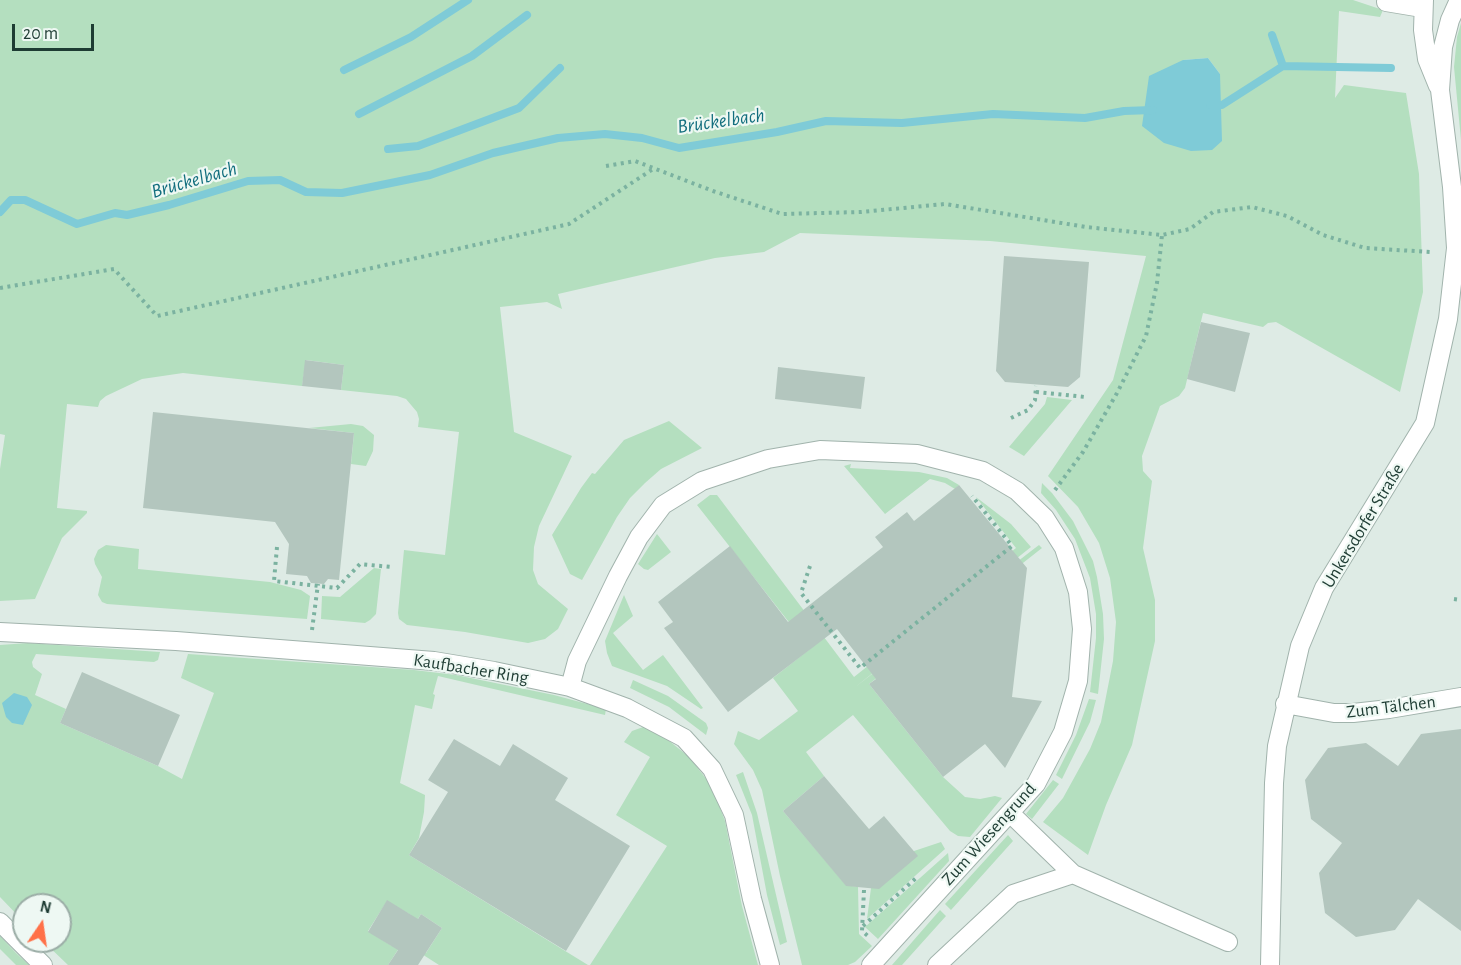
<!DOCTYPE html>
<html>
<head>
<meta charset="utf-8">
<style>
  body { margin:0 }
  #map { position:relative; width:1461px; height:965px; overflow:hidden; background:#deebe5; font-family:"Alegreya Sans",sans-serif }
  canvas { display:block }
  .north { position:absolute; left:12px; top:893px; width:60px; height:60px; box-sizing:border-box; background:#eef8f3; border:2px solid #9bada6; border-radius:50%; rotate:13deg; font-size:16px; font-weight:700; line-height:24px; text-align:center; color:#1e3c33 }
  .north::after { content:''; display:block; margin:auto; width:21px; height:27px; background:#ff7148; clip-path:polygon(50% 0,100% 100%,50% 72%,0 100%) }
  .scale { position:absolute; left:12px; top:24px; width:82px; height:27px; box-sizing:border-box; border:3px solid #1e3c33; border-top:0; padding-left:8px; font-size:18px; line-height:21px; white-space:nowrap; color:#1e3c33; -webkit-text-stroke:4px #eef8f3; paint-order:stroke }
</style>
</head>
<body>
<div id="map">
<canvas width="1461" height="965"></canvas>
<div class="north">N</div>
<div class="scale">20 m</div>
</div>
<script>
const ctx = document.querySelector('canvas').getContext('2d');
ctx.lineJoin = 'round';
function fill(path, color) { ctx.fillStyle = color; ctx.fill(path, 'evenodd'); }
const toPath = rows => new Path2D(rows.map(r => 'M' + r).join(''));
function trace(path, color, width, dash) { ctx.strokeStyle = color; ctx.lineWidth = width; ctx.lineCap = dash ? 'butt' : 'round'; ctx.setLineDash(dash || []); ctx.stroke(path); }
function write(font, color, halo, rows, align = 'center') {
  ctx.font = font + ' "Alegreya Sans",sans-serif'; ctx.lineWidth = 4.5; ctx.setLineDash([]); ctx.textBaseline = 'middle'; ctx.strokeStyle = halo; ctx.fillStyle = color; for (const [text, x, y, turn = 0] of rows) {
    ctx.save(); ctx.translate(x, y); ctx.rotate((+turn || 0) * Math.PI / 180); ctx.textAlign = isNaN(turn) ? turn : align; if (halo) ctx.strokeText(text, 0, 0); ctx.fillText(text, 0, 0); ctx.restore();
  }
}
const green = toPath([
  [0,0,1353,0,1383,10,1380,17,1339,11,1335,98,1344,85,1406,93,1419,174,1423,292,1400,392,1276,322,1268,323,1263,327,1203,313,1185,388,1179,396,1160,406,1142,456,1143,471,1152,481,1143,548,1155,600,1155,641,1132,745,1106,805,1088,855,1043,822,1063,798,1090,749,1101,722,1113,661,1116,622,1110,578,1099,543,1078,507,1048,476,1113,380,1146,256,990,241,800,233,764,252,715,258,558,294,562,309,547,302,500,307,514,432,572,456,539,526,534,547,533,570,538,584,568,609,558,629,545,639,528,643,465,632,407,625,399,619,398,613,404,550,445,555,459,432,418,427,419,419,417,412,406,399,397,396,341,390,344,365,306,360,302,386,183,373,142,379,106,396,100,401,98,407,67,404,57,508,87,511,87,513,62,538,35,599,0,601,0,469,5,435,0,434],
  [1208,58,1220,74,1183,60],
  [1461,23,1461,140,1454,67,1457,37],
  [1047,397,1072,400,1024,456,1009,447,1045,404],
  [669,421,702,448,661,469,645,483,630,498,617,517,582,580,570,574,552,535,581,488,592,473,595,474,624,440],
  [351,424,363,426,374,435,373,451,366,466,351,464,354,433,309,428],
  [851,464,850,468,919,472,947,478,959,485,955,489,945,483,930,479,885,514,844,466],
  [1042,483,1052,493,1073,521,1093,561,1097,577,1103,614,1104,639,1098,694,1090,692,1096,638,1096,614,1090,578,1075,539,1056,510,1041,493],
  [710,495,717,495,854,677,1016,548,976,497,1011,524,1031,547,854,688,1035,548,1039,545,1042,548,869,684,943,777,965,797,980,799,995,796,1002,798,970,837,958,836,950,831,853,715,806,752,824,776,783,811,846,885,858,887,859,934,872,946,855,962,848,965,802,965,780,876,762,790,753,770,734,744,738,731,759,740,798,711,773,678,810,649,697,505],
  [657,534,671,552,648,570,644,569,638,564],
  [106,545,139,549,138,569,270,582,301,590,310,596,307,619,107,604,102,602,98,595,102,577,95,564,94,559,98,550],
  [374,568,381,569,376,614,370,620,365,623,321,619,322,596,340,597],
  [624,595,633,616,613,633,643,670,663,655,703,708,701,709,667,686,612,666,607,653,605,641],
  [28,643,160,652,158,660,154,662,36,654,32,662,33,667,42,674,35,695,66,709,60,723,158,766,182,779,214,693,181,678,188,654,414,670,456,675,554,695,606,709,605,715,438,676,433,694,435,695,432,709,415,705,400,783,425,795,424,812,419,838,409,855,588,965,439,965,403,942,388,965,68,965,43,941,60,941,60,905,24,905,24,922,0,897,0,645],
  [387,901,411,915,392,946,368,931],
  [421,914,442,928,426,953,405,939],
  [633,680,668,696,706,723,708,728,706,735,669,707,630,688],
  [1089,699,1096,700,1090,722,1062,779,1056,775,1076,735],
  [646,726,658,732,688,756,708,781,717,800,725,821,742,906,758,965,590,965,667,846,616,815,650,757,624,742,632,731],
  [743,772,757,813,787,942,780,945,767,895,752,815,736,775],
  [1053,780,1059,784,1032,819,1026,814],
  [1008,835,1013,841,951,910,945,904],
  [941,842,945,849,867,919,871,888,914,851],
  [948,853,949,861,878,939,865,927],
  [940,910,946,916,902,965,892,965],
  [0,936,16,953,29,965,16,965,0,949]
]);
const water = toPath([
  [1208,58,1220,74,1222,141,1212,150,1191,151,1164,143,1142,126,1149,76,1183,60],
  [14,693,27,697,32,705,23,725,12,723,6,717,2,703]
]);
const stream = toPath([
  [1272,35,1283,66],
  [344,70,411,37,468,0],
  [1210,105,1222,105,1283,66,1391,68],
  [359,114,472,56,527,15],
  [388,149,418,146,519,108,560,68],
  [0,212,11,200,25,200,77,224,115,213,127,215,169,205,248,181,280,180,306,192,342,193,430,175,493,153,558,138,605,134,642,138,679,148,777,132,826,121,902,123,993,114,1085,118,1124,111,1153,110]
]);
const building = toPath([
  [1004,256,1089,262,1080,377,1068,387,1005,382,996,371],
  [1201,322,1250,333,1235,392,1187,379],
  [305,360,344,365,341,390,302,386],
  [778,367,865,377,861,409,775,399],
  [153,412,354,433,339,580,328,579,324,584,311,583,307,576,286,574,289,544,275,522,143,508],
  [959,485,1027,568,1012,697,1042,701,1005,768,985,744,943,777,869,684,876,679,837,629,728,712,664,628,673,622,658,602,730,546,788,622,883,547,875,537,907,512,914,521],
  [82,672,180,715,158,766,60,723],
  [1461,729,1461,931,1418,899,1395,930,1356,937,1325,913,1319,873,1342,843,1311,819,1305,780,1328,748,1366,743,1398,766,1421,734],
  [454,739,500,766,513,744,568,778,555,800,630,846,566,951,409,855,448,792,428,780],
  [824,776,869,829,884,816,918,856,879,889,846,886,783,811],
  [387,900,418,919,421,914,442,928,418,965,388,965,398,950,368,932]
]);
const path = toPath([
  [606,166,635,161,713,191,782,214,861,212,945,204,1086,227,1162,235,1190,229,1213,212,1252,207,1287,216,1323,235,1365,248,1430,252],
  [0,288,114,269,157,316,569,224,653,169],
  [1036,392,1085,397],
  [1011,418,1028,410,1035,400,1036,386],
  [1055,490,1083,452,1117,393,1146,336,1157,283,1162,235],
  [277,547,274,581,337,588,360,564,391,567],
  [810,566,801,593,860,668,1012,546,972,496],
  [1454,599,1461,600],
  [312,630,318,584],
  [864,890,862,931,868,936],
  [863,926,916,878]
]);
const minor = toPath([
  [1424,0,1423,30,1427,59,1438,86],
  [1386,2,1422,8],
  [0,632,176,641,434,661,494,671,570,687,627,708,684,738,712,769,734,815,752,899,770,965],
  [570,687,577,661,618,576,639,537,663,505,702,481,768,459,820,450,917,454,983,471,1017,491,1045,518,1064,548,1078,592,1082,629,1078,681,1063,732,1036,784,871,965],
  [1285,704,1334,713,1353,713,1389,709,1461,697],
  [1010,813,1073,874,1228,942],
  [0,922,43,965],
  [937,965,1013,894,1073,874],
  [1270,965,1274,783,1277,746,1300,646,1324,588,1425,423,1448,319,1456,248,1452,187,1440,90,1443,47,1450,20,1459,0]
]);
const streetNames = [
  ["Unkersdorfer Straße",1363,526,-59],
  ["Kaufbacher Ring",471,669,9],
  ["Zum Tälchen",1391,707,-7],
  ["Zum Wiesengrund",989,834,-48]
];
const waterNames = [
  ["Brückelbach",721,121,-8],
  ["Brückelbach",194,180,-16]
];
fill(green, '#b4dfbf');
fill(water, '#7fcbd7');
trace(stream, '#7fcbd7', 8);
fill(building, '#b3c6be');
trace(minor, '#a1b3ac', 20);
trace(path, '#7bb2a0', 4, [3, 4.5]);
trace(minor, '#fff', 18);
write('18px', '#1e3c33', '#eef8f3', streetNames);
write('italic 20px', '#126e7e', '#eef8f3', waterNames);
</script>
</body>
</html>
